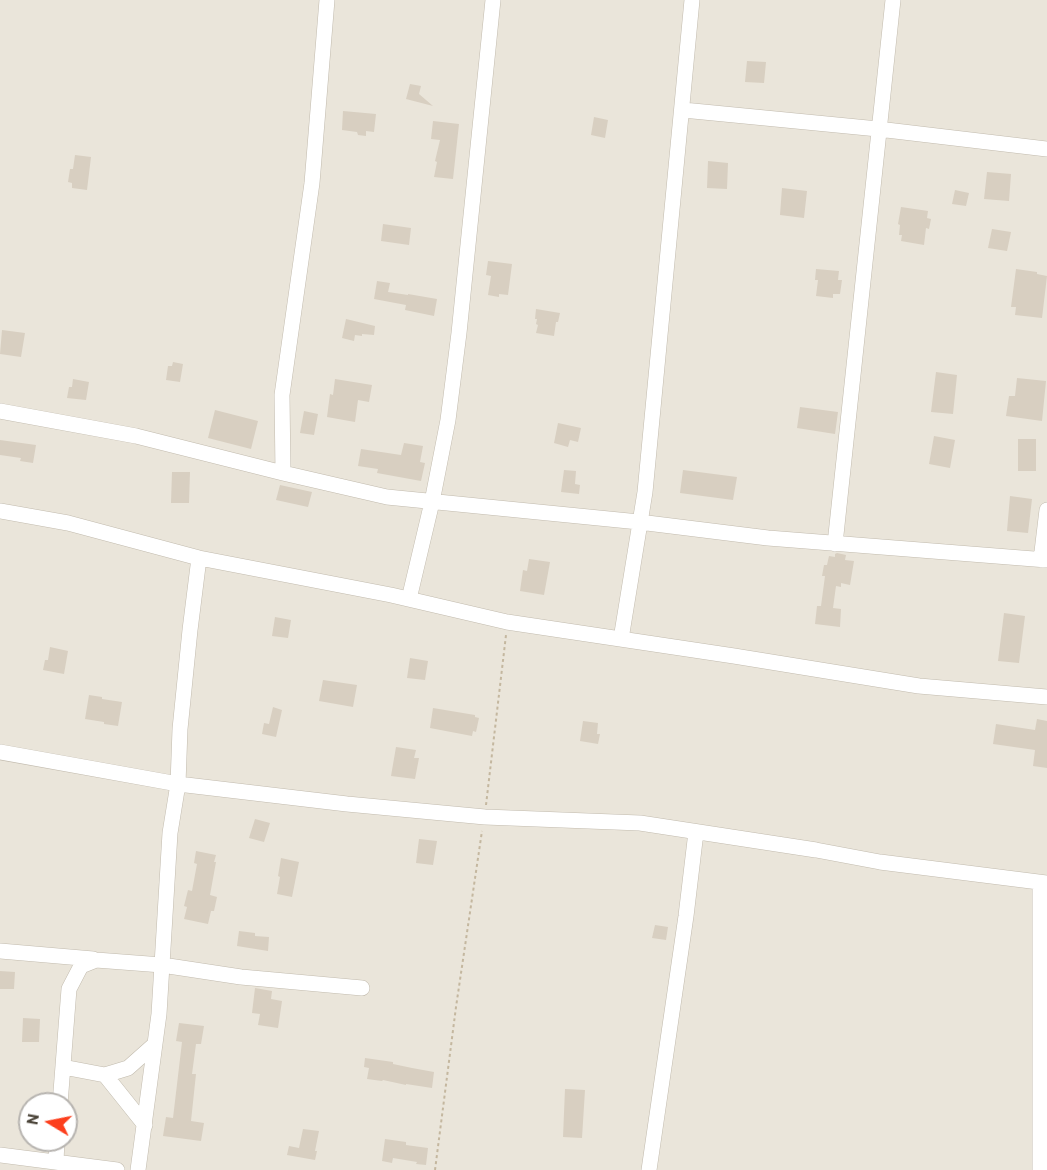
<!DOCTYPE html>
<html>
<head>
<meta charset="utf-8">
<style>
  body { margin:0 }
  #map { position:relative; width:1047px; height:1170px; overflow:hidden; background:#f6f3ec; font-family:Barlow,sans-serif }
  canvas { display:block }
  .north { position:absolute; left:18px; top:1092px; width:60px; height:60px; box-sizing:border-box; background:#fff; border:2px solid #b7b4b0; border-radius:50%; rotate:280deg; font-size:16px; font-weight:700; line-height:24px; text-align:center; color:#4b4439 }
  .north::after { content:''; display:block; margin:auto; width:21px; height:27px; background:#fc3f1d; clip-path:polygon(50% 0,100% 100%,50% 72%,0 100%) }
</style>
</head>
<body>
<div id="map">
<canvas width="1047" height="1170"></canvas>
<div class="north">N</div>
</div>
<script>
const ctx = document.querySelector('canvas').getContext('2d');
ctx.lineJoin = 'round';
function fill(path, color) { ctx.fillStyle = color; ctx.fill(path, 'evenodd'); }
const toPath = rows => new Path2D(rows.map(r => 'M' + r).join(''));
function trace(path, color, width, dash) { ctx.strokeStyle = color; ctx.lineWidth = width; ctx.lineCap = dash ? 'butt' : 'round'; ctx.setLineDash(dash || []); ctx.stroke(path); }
const residential = toPath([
  [0,0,1047,0,1047,1170,0,1170],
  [30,1104,66,1104,66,1140,30,1140]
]);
const building = toPath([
  [747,61,766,62,764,83,745,82],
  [410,84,421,86,419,94,433,106,406,99],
  [343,111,376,114,374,132,366,131,366,136,358,135,357,132,342,130],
  [594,117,608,120,605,138,591,135],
  [433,121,459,124,453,179,434,177,437,162,435,161,440,140,431,139],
  [75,155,91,157,87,190,72,188,72,183,68,182,70,169,73,169],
  [708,161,728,163,727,189,707,188],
  [987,172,1011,174,1009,201,984,199],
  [782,188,807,191,804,218,780,215],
  [955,190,969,193,966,206,952,204],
  [901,207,928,211,927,218,931,219,929,229,926,228,924,245,901,241,902,235,899,235,900,225,898,224],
  [383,224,411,228,409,245,381,241],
  [992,229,1011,232,1007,251,988,248],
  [488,261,512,264,508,295,499,294,499,297,488,295,491,276,486,275],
  [816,269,839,271,838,280,842,280,840,294,833,294,833,298,816,296,818,280,815,280],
  [1016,269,1037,272,1037,274,1047,276,1042,318,1015,315,1016,307,1011,307],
  [377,281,390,283,388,292,408,295,408,294,437,299,434,316,405,310,406,305,374,299],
  [536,309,560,313,558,322,556,322,554,336,536,333,538,325,536,324,537,319,535,319],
  [346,319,375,326,374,335,362,334,362,336,355,335,354,341,342,338],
  [2,330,25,333,21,357,0,354],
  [173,362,183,364,180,382,166,380,168,366,172,366],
  [936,372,957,375,953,414,931,412],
  [1017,378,1046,381,1042,421,1006,416,1009,396,1015,396],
  [73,379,89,382,86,400,67,398,69,387,72,387],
  [335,379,372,385,369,402,358,400,355,422,327,417,330,394,333,395],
  [800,407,838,412,835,434,797,428],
  [215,410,258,421,251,449,208,438],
  [304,411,318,414,314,435,300,433],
  [558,423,581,428,578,442,570,440,568,447,554,443],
  [934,436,955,440,950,468,929,464],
  [1018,439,1036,439,1036,471,1018,471],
  [0,440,36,445,33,463,20,461,21,458,0,455],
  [404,443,423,446,420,462,425,463,421,481,377,473,378,469,358,466,361,449,401,455],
  [564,470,576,471,575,484,580,485,579,494,561,492],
  [683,470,737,477,733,500,680,493],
  [172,472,190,472,189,503,171,503],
  [280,485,312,492,308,507,276,500],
  [1010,496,1032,499,1028,533,1007,531],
  [837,553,846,555,845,560,854,561,850,585,841,583,841,587,836,586,833,608,841,609,840,627,815,624,817,606,821,606,825,576,822,576,824,565,827,565,829,556,835,557,835,554],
  [529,559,550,562,544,595,520,591,523,570,527,571],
  [1004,613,1025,616,1019,663,998,661],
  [275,617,291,620,288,638,272,636],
  [50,647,68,651,64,674,43,670,45,660,48,660],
  [410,658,428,661,425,680,407,678],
  [323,680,357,685,353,707,319,701],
  [89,695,102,697,102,699,122,702,118,726,104,724,104,722,85,719],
  [273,707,282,710,276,737,262,734,264,723,269,724],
  [433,708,475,715,475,717,479,718,476,732,473,731,472,736,430,728],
  [1037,719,1047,721,1047,768,1033,766,1035,750,993,744,996,724,1035,730],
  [583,721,598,723,597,734,600,734,598,744,580,741],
  [396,747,416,750,414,758,419,758,415,779,391,776],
  [255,819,270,823,264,842,249,838],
  [419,839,437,841,433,865,416,863],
  [196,851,216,855,214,862,216,862,210,895,217,897,214,911,211,911,208,924,184,919,187,907,184,906,188,890,192,891,197,864,194,863],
  [281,858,299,862,292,897,277,894,280,877,278,876],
  [655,925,668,927,666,940,652,938],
  [239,931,255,933,255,936,269,937,268,951,237,946],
  [0,971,15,972,14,989,0,989],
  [255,988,272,991,271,999,282,1001,278,1028,258,1025,260,1014,252,1013],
  [23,1018,40,1019,39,1042,22,1042],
  [179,1023,204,1026,201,1044,196,1044,192,1074,196,1074,191,1121,204,1123,201,1141,163,1136,166,1117,173,1118,182,1042,176,1041],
  [365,1058,393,1062,393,1064,412,1068,434,1072,432,1088,406,1084,406,1085,383,1080,382,1081,367,1079,369,1068,364,1067],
  [565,1089,585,1090,582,1138,563,1137],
  [303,1129,319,1131,315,1151,317,1151,315,1160,287,1155,289,1146,299,1148],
  [385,1139,406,1142,406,1145,428,1148,426,1165,416,1164,417,1162,393,1158,392,1163,382,1161]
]);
const path = toPath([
  [486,805,506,635],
  [435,1170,456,1007,482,831]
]);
const street = toPath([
  [683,110,878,129,1047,149],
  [0,411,136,436,283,473,387,497,639,522,768,538,1047,560],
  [283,473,282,395,312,183,327,0],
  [0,511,68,523,199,558,391,595,507,622,734,656,919,686,1047,697],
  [835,544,893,0],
  [1041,560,1047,510],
  [409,599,432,502,448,420,459,333,493,0],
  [621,639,645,492,692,0],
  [0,752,178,784,347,804,485,817,640,823,816,850,880,862,1047,883],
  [0,951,93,959],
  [63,1067,105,1075,145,1125],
  [105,1075,128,1068,155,1044],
  [60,1104,69,989,81,966,96,960,162,965,241,977,362,988],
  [0,1155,117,1170],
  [56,1162,57,1140],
  [138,1170,159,1014,170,833,178,784,180,729,190,630,199,558],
  [649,1170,686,916,696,832],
  [1040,1170,1040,883]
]);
fill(residential, '#eae5da');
fill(building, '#d8cfc1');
trace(street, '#c2bbae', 16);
trace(path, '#c4b79f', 2, [3, 3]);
trace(street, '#fff', 15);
</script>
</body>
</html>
